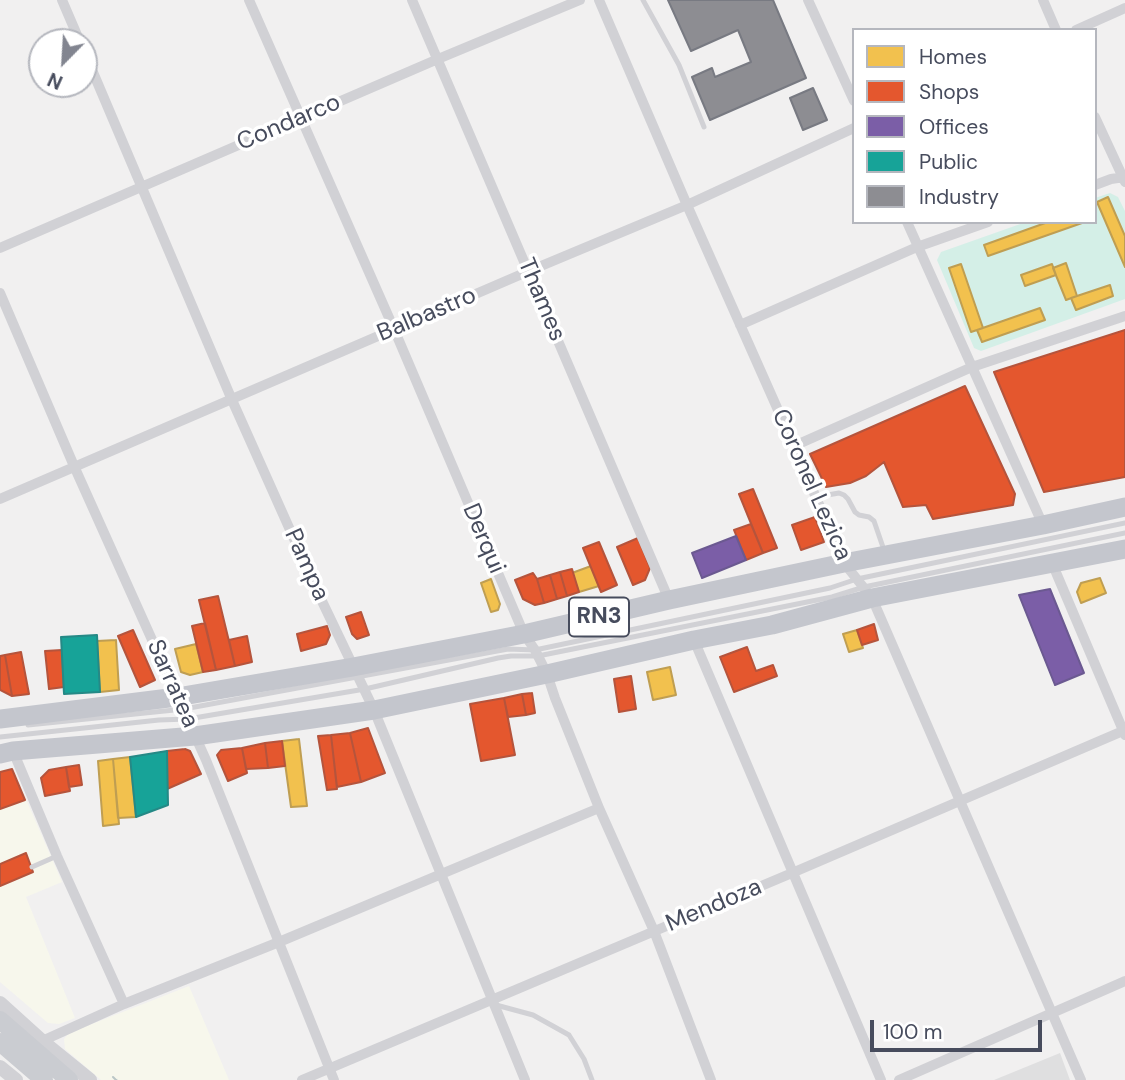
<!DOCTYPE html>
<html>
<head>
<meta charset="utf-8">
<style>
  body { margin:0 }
  #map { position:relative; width:1125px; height:1080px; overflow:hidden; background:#f1f0f0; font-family:"DM Sans",sans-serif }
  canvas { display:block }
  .legend { position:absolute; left:852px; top:28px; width:245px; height:196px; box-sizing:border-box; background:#fff; border:2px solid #b5b7be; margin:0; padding:9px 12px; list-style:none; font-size:21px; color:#474c5d }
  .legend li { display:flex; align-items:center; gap:14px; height:35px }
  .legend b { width:35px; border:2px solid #b5b7be }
  .north { position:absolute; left:28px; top:28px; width:70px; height:70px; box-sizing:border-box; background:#fff; border:2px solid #b5b7be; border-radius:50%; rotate:204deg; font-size:19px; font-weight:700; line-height:28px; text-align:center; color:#474c5d }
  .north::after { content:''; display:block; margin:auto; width:24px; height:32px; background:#828590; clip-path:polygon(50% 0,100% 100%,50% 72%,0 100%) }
  .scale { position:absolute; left:870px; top:1020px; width:172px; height:32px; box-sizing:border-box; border:4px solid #474c5d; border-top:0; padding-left:9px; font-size:21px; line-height:24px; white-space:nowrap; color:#474c5d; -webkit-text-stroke:5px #fff; paint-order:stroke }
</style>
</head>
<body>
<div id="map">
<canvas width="1125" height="1080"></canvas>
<ul class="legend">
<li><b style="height:19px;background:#f2c14e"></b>Homes</li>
<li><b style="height:19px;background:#e4572e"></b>Shops</li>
<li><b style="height:19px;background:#7b5ea7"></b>Offices</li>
<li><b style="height:19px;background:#17a398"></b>Public</li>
<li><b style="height:19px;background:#8d8d92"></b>Industry</li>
</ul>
<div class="north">N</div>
<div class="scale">100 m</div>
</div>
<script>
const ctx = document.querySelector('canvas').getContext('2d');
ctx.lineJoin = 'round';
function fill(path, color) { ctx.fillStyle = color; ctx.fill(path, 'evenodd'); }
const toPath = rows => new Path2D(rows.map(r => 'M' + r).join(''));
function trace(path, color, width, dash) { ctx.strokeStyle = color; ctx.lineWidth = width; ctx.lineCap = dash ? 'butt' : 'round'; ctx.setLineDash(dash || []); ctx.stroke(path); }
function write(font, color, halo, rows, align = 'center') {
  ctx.font = font + ' "DM Sans",sans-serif'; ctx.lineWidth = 7; ctx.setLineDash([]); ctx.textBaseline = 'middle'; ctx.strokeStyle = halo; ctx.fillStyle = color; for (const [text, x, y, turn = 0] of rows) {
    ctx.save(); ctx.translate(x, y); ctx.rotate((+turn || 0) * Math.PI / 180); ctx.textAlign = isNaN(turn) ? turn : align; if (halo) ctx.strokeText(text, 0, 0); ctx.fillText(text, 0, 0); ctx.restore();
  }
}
const commercial = toPath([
  [6,769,11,769,15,774,62,882,26,897,75,1018,59,1024,48,1023,0,982,0,770],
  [189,986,229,1080,101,1080,65,1049,64,1039,69,1033]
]);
const education = toPath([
  [1060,1053,1070,1080,994,1080]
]);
const green = toPath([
  [1110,193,1118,197,1125,211,1125,236,1107,197,1097,202,1125,267,1125,299,981,351,974,348,937,260,941,252,1026,222,1048,222,984,245,988,256,1082,222,1095,222,1095,198],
  [1065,263,1077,296,1110,286,1113,297,1076,310,1071,298,1065,300,1054,268],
  [961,264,983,328,971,332,949,268],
  [1052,264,1056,276,1025,286,1022,275],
  [1041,308,1044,320,982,342,978,331]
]);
const homes = toPath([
  [1108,197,1125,236,1125,267,1097,202,1108,197],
  [1048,222,1082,223,988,256,984,245,1048,222],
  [1066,263,1077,296,1066,300,1053,268,1066,263],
  [961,264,983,328,971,332,949,268,961,264],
  [1052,264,1056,275,1025,286,1021,275,1052,264],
  [1110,285,1113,296,1076,310,1071,298,1110,285],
  [1040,308,1045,320,982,342,977,330,1040,308],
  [591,566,599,586,579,592,572,573,591,566],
  [1100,578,1106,593,1081,603,1077,592,1081,583,1100,578],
  [491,579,500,604,498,610,491,612,481,583,491,579],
  [857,630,863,648,849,652,843,634,857,630],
  [116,640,119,690,100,692,97,641,116,640],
  [196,644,203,672,190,675,181,672,175,649,196,644],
  [670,667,676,695,653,700,647,672,670,667],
  [299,739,307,806,291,807,282,741,299,739],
  [130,757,136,817,118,818,113,759,130,757],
  [113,759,119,824,103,826,98,761,113,759]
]);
const shops = toPath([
  [1125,330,1125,477,1044,492,994,372,1125,330],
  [965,386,1015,494,1013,505,933,519,926,505,903,507,884,462,866,476,850,483,826,487,810,454,965,386],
  [753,489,777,548,763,553,739,494,753,489],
  [815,517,824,542,801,550,792,525,815,517],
  [751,524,763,553,746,560,734,530,751,524],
  [638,538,650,568,645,580,633,585,617,547,638,538],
  [599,542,617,585,601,592,583,548,599,542],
  [572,569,579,592,567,596,560,572,572,569],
  [560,572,567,596,557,599,550,575,560,572],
  [533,573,537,579,544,603,535,605,523,599,515,580,533,573],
  [550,575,557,599,544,603,537,579,550,575],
  [218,596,235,666,216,670,199,600,218,596],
  [361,612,369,635,357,639,352,634,346,617,361,612],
  [205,623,216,670,203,672,192,626,205,623],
  [874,624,878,640,862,645,857,630,874,624],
  [327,626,330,635,326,644,301,651,297,634,327,626],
  [133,630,155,680,140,687,118,636,133,630],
  [247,636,252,662,235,666,229,640,247,636],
  [747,647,756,671,773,665,777,676,734,692,720,657,747,647],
  [62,650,64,687,49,689,45,651,62,650],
  [21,652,29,694,12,696,5,655,21,652],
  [5,655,12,696,0,690,0,656,5,655],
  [631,676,636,709,619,712,614,679,631,676],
  [532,693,535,713,526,715,522,694,532,693],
  [522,694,526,715,508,717,504,698,522,694],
  [504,698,515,755,481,761,470,704,504,698],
  [368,728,385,773,361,782,350,733,368,728],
  [350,733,361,782,337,787,331,735,350,733],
  [331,735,337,789,327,790,318,736,331,735],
  [282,741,285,766,268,768,265,743,282,741],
  [265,743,268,768,246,769,242,748,265,743],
  [242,748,247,773,228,781,217,755,221,750,242,748],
  [185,749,190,751,201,774,167,789,167,751,185,749],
  [79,765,82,785,69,787,66,767,79,765],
  [66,767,70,791,45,796,41,778,49,770,66,767],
  [12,769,25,800,0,809,0,772,12,769],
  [26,853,33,872,0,886,0,864,26,853]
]);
const offices = toPath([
  [736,536,746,560,702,578,692,553,736,536],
  [1050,589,1084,673,1055,685,1019,595,1050,589]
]);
const public = toPath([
  [97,635,100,692,64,694,61,637,97,635],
  [167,751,168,805,136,817,130,757,167,751]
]);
const industry = toPath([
  [668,0,773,0,806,78,710,120,692,77,712,68,715,77,751,62,738,30,691,51,668,0],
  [813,88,827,120,803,130,790,98,813,88]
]);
const path = toPath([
  [116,1080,113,1077,117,1080]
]);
const service = toPath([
  [643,0,679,65,704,127],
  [816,497,839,493,844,495,848,499,855,512,859,515,869,517,874,521,885,553],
  [28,725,184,709,508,649,535,650,830,588,857,579,1125,523],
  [0,737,159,720,188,719,365,689,498,658,511,656,538,656,832,597,864,587,1125,533],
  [32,867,57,856],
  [496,1005,533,1015,569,1035,584,1059,592,1080]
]);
const minor = toPath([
  [62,0,80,42],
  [249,0,394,329,524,634,535,650,547,674,555,698,599,808,654,931,711,1080],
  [412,0,669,600],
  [599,0,687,205,794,446,844,563,872,598,1081,1080],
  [808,0,854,101],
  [1043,0,1056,30],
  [1076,30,1125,8],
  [84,51,232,400,320,597,374,710,525,1080],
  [1095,117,1125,182],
  [1095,185,1111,179,1125,177],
  [907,222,1043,525],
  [0,248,438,59,580,0],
  [0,293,74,466,206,760,334,1080],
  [740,325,917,247,988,222],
  [794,446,972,367,1125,316],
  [0,499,529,271,687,205,854,128],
  [1052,563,1125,735],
  [694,640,881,1080],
  [13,751,57,856,124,1004],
  [42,1041,124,1004,279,942,599,808],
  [302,1080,792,873,1125,730],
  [899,1080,1125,981]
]);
const tertiary = toPath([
  [0,1003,42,1041,90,1080],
  [0,1067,16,1080]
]);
const primary = toPath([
  [0,1020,69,1080],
  [0,1042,44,1080]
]);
const trunk = toPath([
  [0,719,177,697,353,667,524,634,669,600,844,563,1043,525,1125,507],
  [0,754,13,751,195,736,374,710,547,674,694,640,772,625,872,598,1125,549]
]);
const shields = [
  [599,617,60]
];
const shieldNames = [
  ["RN3",599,617]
];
const streetNames = [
  ["Condarco",289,123,-23],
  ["Thames",541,300,67],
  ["Balbastro",427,315,-23],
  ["Coronel Lezica",811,485,66],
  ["Derqui",483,539,67],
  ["Pampa",306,565,66],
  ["Sarratea",172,684,66],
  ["Mendoza",714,906,-23]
];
fill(commercial, '#f7f7ec');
fill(education, '#dfdfe0');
fill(green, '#d4efe7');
fill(homes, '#f2c14e');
trace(homes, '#bf9e52', 2);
fill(shops, '#e4572e');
trace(shops, '#b5543c', 2);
fill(offices, '#7b5ea7');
trace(offices, '#6b5991', 2);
fill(public, '#17a398');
trace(public, '#258986', 2);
fill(industry, '#8d8d92');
trace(industry, '#787a82', 2);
trace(path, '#bbc6c6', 2, [5, 3.5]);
trace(service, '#d1d1d5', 5);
trace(minor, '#d1d1d5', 10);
trace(tertiary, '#d1d1d5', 14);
trace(primary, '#caccd1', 18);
trace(trunk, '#c4c6cd', 19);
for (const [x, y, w] of shields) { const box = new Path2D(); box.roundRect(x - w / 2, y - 19.5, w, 39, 5); ctx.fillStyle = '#fff'; ctx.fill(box); trace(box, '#474c5d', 2); }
write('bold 23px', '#474c5d', null, shieldNames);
write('24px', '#474c5d', '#fff', streetNames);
</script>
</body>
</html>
